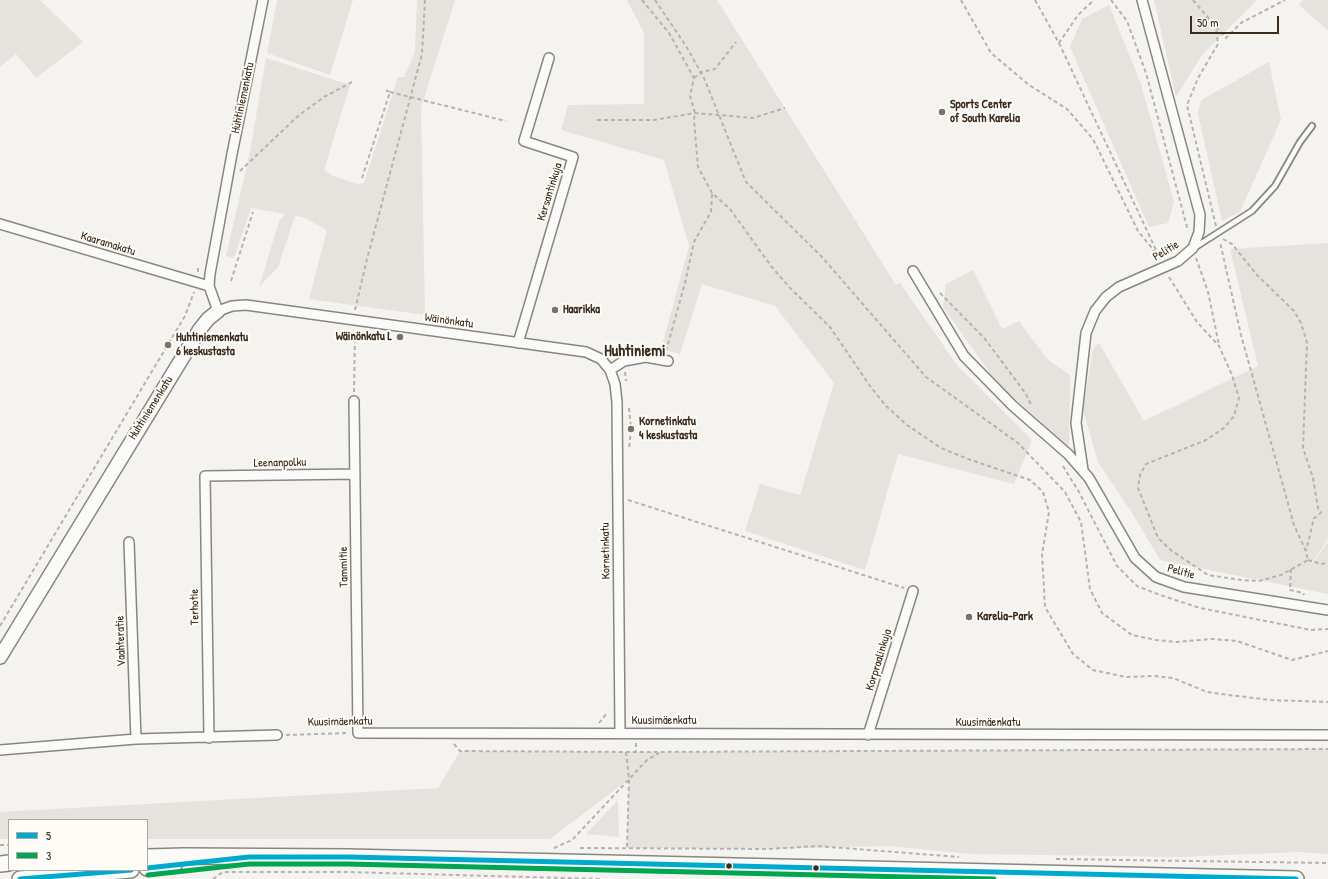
<!DOCTYPE html>
<html>
<head>
<meta charset="utf-8">
<style>
  body { margin:0 }
  #map { position:relative; width:1328px; height:879px; overflow:hidden; background:#f4f3ef; font-family:"Patrick Hand",sans-serif }
  canvas { display:block }
  .legend { position:absolute; left:8px; top:819px; width:140px; height:52px; box-sizing:border-box; background:#fdfcf7; border:1px solid #afa8a0; margin:0; padding:5px 7px; list-style:none; font-size:12px; color:#3b2a1e }
  .legend li { display:flex; align-items:center; gap:8px; height:20px }
  .legend b { width:20px; border:1px solid #afa8a0 }
  .scale { position:absolute; left:1190px; top:16px; width:89px; height:18px; box-sizing:border-box; border:2px solid #3b2a1e; border-top:0; padding-left:5px; font-size:12px; line-height:14px; white-space:nowrap; color:#3b2a1e; -webkit-text-stroke:3px #fdfcf7; paint-order:stroke }
</style>
</head>
<body>
<div id="map">
<canvas width="1328" height="879"></canvas>
<ul class="legend">
<li><b style="height:5px;background:#00a9ce"></b>5</li>
<li><b style="height:5px;background:#00a651"></b>3</li>
</ul>
<div class="scale">50 m</div>
</div>
<script>
const ctx = document.querySelector('canvas').getContext('2d');
ctx.lineJoin = 'round';
function fill(path, color) { ctx.fillStyle = color; ctx.fill(path, 'evenodd'); }
const toPath = rows => new Path2D(rows.map(r => 'M' + r).join(''));
function trace(path, color, width, dash) { ctx.strokeStyle = color; ctx.lineWidth = width; ctx.lineCap = dash ? 'butt' : 'round'; ctx.setLineDash(dash || []); ctx.stroke(path); }
function write(font, color, halo, rows, align = 'center') {
  ctx.font = font + ' "Patrick Hand",sans-serif'; ctx.lineWidth = 4; ctx.setLineDash([]); ctx.textBaseline = 'middle'; ctx.strokeStyle = halo; ctx.fillStyle = color; for (const [text, x, y, turn = 0] of rows) {
    ctx.save(); ctx.translate(x, y); ctx.rotate((+turn || 0) * Math.PI / 180); ctx.textAlign = isNaN(turn) ? turn : align; if (halo) ctx.strokeText(text, 0, 0); ctx.fillText(text, 0, 0); ctx.restore();
  }
}
const built = toPath([
  [0,0,40,0,83,42,36,78,16,54,0,67],
  [277,0,353,0,330,75,267,53],
  [417,0,455,0,421,108,425,315,309,299,327,230,303,217,295,216,278,267,259,287,279,221,285,214,251,208,234,258,226,256,250,152,266,58,350,85,324,170,333,176,357,184,364,183,398,77,404,77,415,52],
  [627,0,717,0,896,285,900,283,957,365,1032,440,1014,484,898,454,865,570,745,531,760,484,800,495,834,383,775,306,702,284,680,354,661,349,689,246,664,160,561,130,568,105,644,104,644,33],
  [1154,0,1257,0,1202,55,1176,97],
  [1303,0,1328,0,1328,31,1299,5],
  [1109,5,1141,84,1174,202,1168,223,1149,227,1070,47,1082,19],
  [1269,62,1281,120,1240,212,1222,221,1198,114,1201,100],
  [1328,243,1328,539,1302,578,1328,542,1328,594,1160,560,1134,516,1098,462,1083,410,1093,349,1099,343,1144,421,1258,366,1230,249],
  [973,270,1002,329,1019,321,1047,359,1070,375,1069,447,997,383,943,307,946,284],
  [1328,749,1328,854,1299,852,1181,857,970,854,889,846,769,849,627,848,629,779,550,839,147,839,147,820,9,820,9,839,0,839,0,812,438,788,460,751,662,752],
  [618,800,619,837,586,834]
]);
const path = toPath([
  [642,0,669,33,694,78,690,96,695,113,694,120,698,167,712,193,730,209,771,266,790,288,830,327,870,386,886,406,907,425,941,448,968,459,1030,480,1043,492,1049,512,1042,554,1045,607,1073,654,1093,670,1126,677,1155,676,1173,678,1207,692,1221,694,1270,700,1328,702],
  [655,0,686,46,704,78,746,182,822,257,926,377,1018,443,1065,492,1081,522,1090,589,1102,613,1132,635,1156,640,1176,642,1212,639,1237,641,1292,660,1328,651],
  [961,0,991,53,1029,85,1067,109,1093,139,1138,231,1160,258],
  [1035,0,1059,43,1078,15,1094,0],
  [1111,0,1127,21,1146,73,1188,231],
  [1193,0,1216,27],
  [1059,43,1157,252],
  [694,78,701,72,715,69,736,42],
  [390,92,506,121],
  [597,120,654,120,695,113,753,118,785,108],
  [240,171,298,116,324,97,352,82],
  [362,178,390,92,385,90],
  [1216,226,1187,105,1198,78,1218,44,1216,27,1226,38,1241,23,1285,0],
  [1223,239,1232,244,1257,275,1294,311,1301,323,1307,343,1303,448,1313,478,1318,508,1321,512,1319,515,1314,518,1306,551],
  [1196,258,1208,292,1219,345],
  [198,272,198,266],
  [1169,277,1197,322,1219,346,1232,375,1239,398,1234,416,1224,428,1206,440,1146,464,1140,475,1138,488,1158,538,1172,551,1208,575,1241,580,1259,581,1281,575,1308,560,1305,549,1294,525,1241,335,1220,242],
  [231,281,253,212],
  [940,293,985,339,1026,394,1032,407],
  [355,310,367,259,422,54,425,0],
  [666,351,685,283,694,242,711,212,712,194],
  [625,372,626,381],
  [354,392,355,330],
  [629,408,631,429,629,449],
  [1063,466,1079,492,1117,566,1137,586,1160,595,1200,608,1311,630,1328,629],
  [628,500,904,588],
  [1308,560,1321,564,1328,563],
  [1291,569,1290,590,1303,593,1304,595],
  [0,626,185,316,194,292],
  [599,723,607,713],
  [286,735,348,733],
  [636,743,636,752],
  [454,744,460,751,636,752,1328,749],
  [626,752,629,779,627,848],
  [0,845,9,845],
  [554,848,572,840,647,760,659,753],
  [580,848,769,849,817,846,959,857],
  [1056,859,1328,863],
  [213,879,223,872,347,872,600,879]
]);
const lane = toPath([
  [1194,248,1252,211,1275,186,1300,142,1312,126]
]);
const street = toPath([
  [263,0,232,154,210,274,209,286,218,311,232,306,246,305,586,352,601,359,610,370,615,384,617,402,620,733],
  [0,224,209,286],
  [913,271,964,356,1013,406,1068,454,1089,478,1135,558,1156,577,1184,587,1328,610],
  [518,343,573,157,524,141,549,58],
  [610,370,624,361,646,357,668,361],
  [354,401,358,733,1328,735],
  [1083,470,1076,423,1086,333,1095,311,1106,297,1119,287,1178,261,1193,248,1199,232,1200,215,1142,0],
  [129,542,136,739],
  [868,735,913,591],
  [209,738,205,476,355,474],
  [0,750,136,739,277,735]
]);
const secondary = toPath([
  [0,657,200,329,208,319,218,311]
]);
const primary = toPath([
  [147,857,184,856,348,857,1296,879],
  [0,864,9,863],
  [147,868,174,865],
  [20,879,131,870]
]);
const bus1 = toPath([
  [147,868,249,857,348,857,1296,879],
  [20,879,131,870]
]);
const bus2 = toPath([
  [148,875,249,864,348,864,994,879]
]);
const markers = [
  [942,112,4,"#7c7067"],
  [555,310,4,"#7c7067"],
  [400,337,4,"#7c7067"],
  [168,345,4,"#7c7067"],
  [631,429,4,"#7c7067"],
  [969,617,4,"#7c7067"],
  [729,866,3.5,"#3b2a1e"],
  [816,868,3.5,"#3b2a1e"]
];
const streetNames = [
  ["Huhtiniemenkatu",243,98,-78],
  ["Kersantinkuja",550,192,-73],
  ["Kaaramakatu",108,244,17],
  ["Pelitie",1166,251,-31],
  ["Wäinönkatu",449,321,8],
  ["Huhtiniemenkatu",151,408,-58],
  ["Leenanpolku",280,463,-1],
  ["Kornetinkatu",606,551,-91],
  ["Tammitie",344,567,-91],
  ["Pelitie",1181,572,16],
  ["Terhotie",195,607,-91],
  ["Vaahteratie",121,641,-92],
  ["Korpraalinkuja",879,660,-73],
  ["Kuusimäenkatu",664,721],
  ["Kuusimäenkatu",340,722,-1],
  ["Kuusimäenkatu",988,723]
];
const poiNames = [
  ["Sports Center",950,105],
  ["of South Karelia",950,119],
  ["Haarikka",563,310],
  ["Wäinönkatu L",392,337,"right"],
  ["Huhtiniemenkatu",176,338],
  ["6 keskustasta",176,352],
  ["Kornetinkatu",639,422],
  ["4 keskustasta",639,436],
  ["Karelia-Park",977,617]
];
const districtNames = [
  ["Huhtiniemi",635,352]
];
fill(built, '#e6e3de');
trace(lane, '#898681', 8);
trace(street, '#898681', 12);
trace(secondary, '#898681', 16);
trace(primary, '#898681', 18);
trace(path, '#b5b3b0', 2, [4, 3]);
trace(lane, '#fafaf8', 4.5);
trace(street, '#fafaf8', 9);
trace(secondary, '#fafaf8', 13);
trace(primary, '#fafaf8', 15);
trace(bus1, '#00a9ce', 5);
trace(bus2, '#00a651', 5);
for (const [x, y, r, color] of markers) { const dot = new Path2D(); dot.arc(x, y, r, 0, 2 * Math.PI); ctx.fillStyle = color; ctx.fill(dot); trace(dot, '#fdfcf7', 1.5); }
write('12px', '#3b2a1e', '#fdfcf7', streetNames);
write('bold 12px', '#3b2a1e', '#fdfcf7', poiNames, 'left');
write('bold 16px', '#3b2a1e', '#fdfcf7', districtNames);
</script>
</body>
</html>
